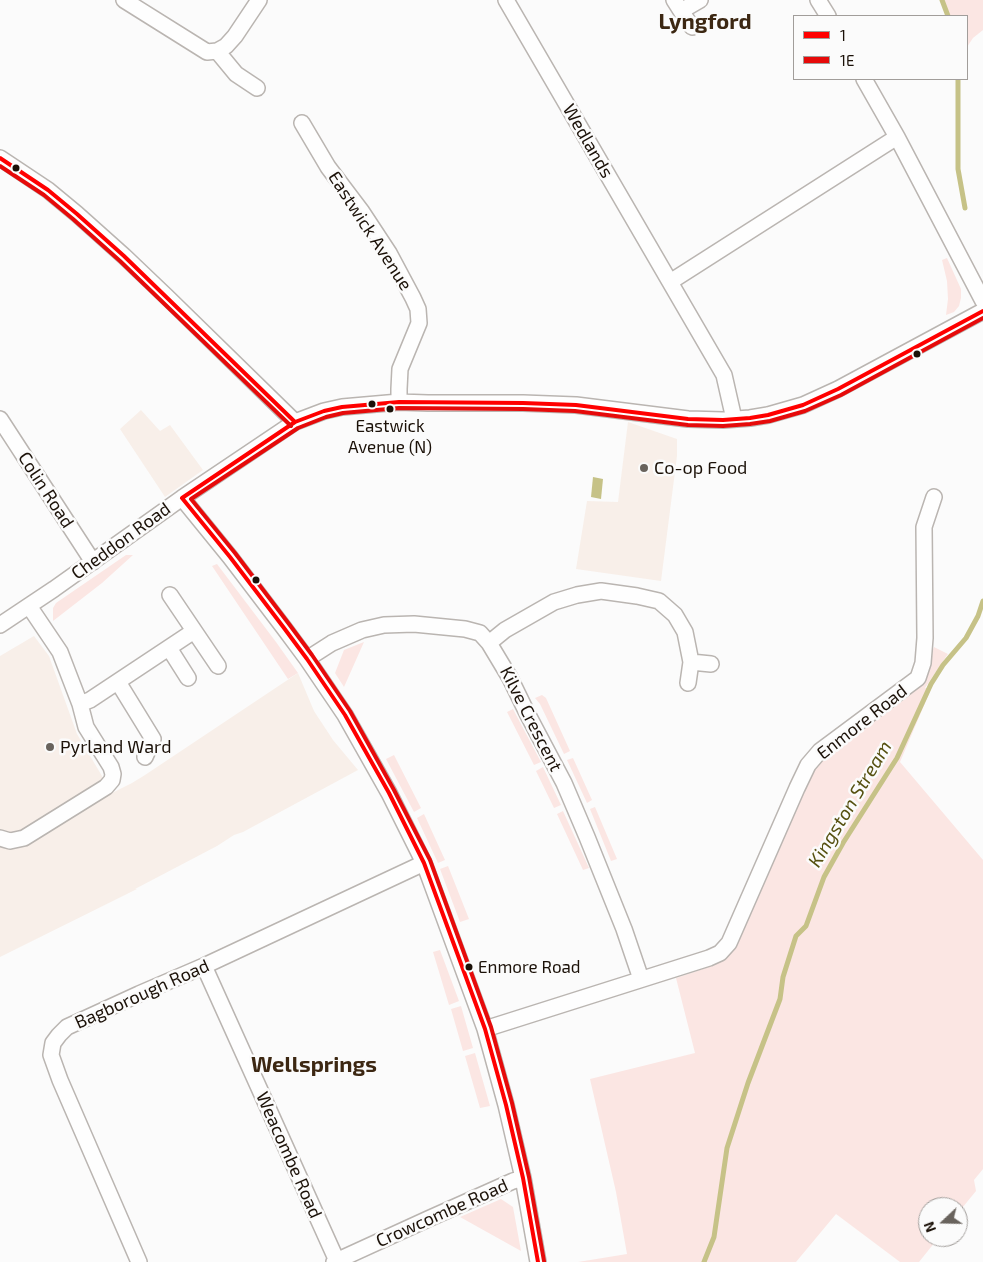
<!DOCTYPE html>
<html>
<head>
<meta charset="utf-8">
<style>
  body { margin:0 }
  #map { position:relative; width:983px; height:1262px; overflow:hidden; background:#fbfbfb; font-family:"Exo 2",sans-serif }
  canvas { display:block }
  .legend { position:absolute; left:793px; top:15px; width:175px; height:65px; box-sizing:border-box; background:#fbfbfb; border:1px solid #a19d9a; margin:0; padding:6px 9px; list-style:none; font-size:15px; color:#1b1108 }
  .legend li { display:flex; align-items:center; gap:10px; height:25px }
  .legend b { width:25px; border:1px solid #a19d9a }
  .north { position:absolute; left:918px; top:1197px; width:50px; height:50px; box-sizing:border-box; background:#fbfbfb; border:1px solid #a19d9a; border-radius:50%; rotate:249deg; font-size:14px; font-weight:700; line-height:20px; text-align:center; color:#1b1108 }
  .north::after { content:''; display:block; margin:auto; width:18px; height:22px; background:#69635d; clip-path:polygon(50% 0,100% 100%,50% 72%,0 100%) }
</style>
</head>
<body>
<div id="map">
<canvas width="983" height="1262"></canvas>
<ul class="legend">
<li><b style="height:6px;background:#f00"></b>1</li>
<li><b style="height:6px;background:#e60a0a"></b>1E</li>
</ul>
<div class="north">N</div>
</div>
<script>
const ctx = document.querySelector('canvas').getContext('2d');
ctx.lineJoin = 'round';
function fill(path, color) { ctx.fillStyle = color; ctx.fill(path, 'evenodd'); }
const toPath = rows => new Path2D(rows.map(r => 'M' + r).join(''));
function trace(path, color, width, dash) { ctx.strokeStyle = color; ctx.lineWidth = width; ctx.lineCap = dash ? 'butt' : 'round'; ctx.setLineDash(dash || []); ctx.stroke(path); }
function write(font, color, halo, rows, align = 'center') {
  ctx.font = font + ' "Exo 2",sans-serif'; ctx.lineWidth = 5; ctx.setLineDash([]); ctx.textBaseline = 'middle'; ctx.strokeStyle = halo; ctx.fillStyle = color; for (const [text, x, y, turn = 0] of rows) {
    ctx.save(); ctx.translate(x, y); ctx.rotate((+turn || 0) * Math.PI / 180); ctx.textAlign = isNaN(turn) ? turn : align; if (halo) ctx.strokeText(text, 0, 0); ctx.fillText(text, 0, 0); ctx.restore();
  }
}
const built = toPath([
  [141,410,160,431,170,425,203,470,165,497,120,429],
  [628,422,677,439,677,456,661,581,576,569,587,501,618,502],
  [34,636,49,656,77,734,102,776,108,795,132,783,145,775,298,673,314,711,333,740,358,770,243,832,234,835,217,846,135,889,137,889,0,957,0,656]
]);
const green = toPath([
  [944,0,983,0,983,30,973,38,967,47,967,16,949,16],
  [947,258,961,289,961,298,959,306,954,312,946,315,948,299,947,281,942,260],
  [126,555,133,555,102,583,53,621,53,608,56,603],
  [217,564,276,642,298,673,288,679,212,566],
  [364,642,344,687,335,673,344,650],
  [934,647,948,654,925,688,931,689,900,762,983,860,983,1169,974,1180,976,1191,958,1213,958,1207,928,1207,928,1237,939,1237,919,1262,900,1262,836,1214,796,1262,578,1262,627,1254,616,1192,590,1079,695,1053,676,978,715,965,727,957,815,766,826,755,922,678],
  [542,695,546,698,570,751,564,754,540,704,535,698],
  [513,709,541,762,534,765,507,712],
  [394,755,421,808,414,812,386,759],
  [573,758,592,800,587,803,567,760],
  [543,767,561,805,554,808,536,771],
  [595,807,617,859,611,861,590,809],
  [563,811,589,868,583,870,557,814],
  [424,814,445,860,438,863,417,818],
  [448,866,469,919,460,922,440,869],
  [440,950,459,1001,449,1005,433,952],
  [461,1006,473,1048,463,1051,451,1009],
  [475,1053,490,1106,480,1108,465,1056],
  [501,1199,513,1207,521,1251,460,1217]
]);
const water = toPath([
  [593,477,603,479,601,499,591,497]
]);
const stream = toPath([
  [942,0,948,16],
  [958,79,958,169,965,208],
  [704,1262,714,1237,727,1148,748,1083,780,999,783,977,796,936,806,926,824,877,843,843,897,758,931,684,943,665,966,638,978,616,983,601]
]);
const minor = toPath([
  [124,0,207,52,217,51,226,46,235,36,259,0],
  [506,0,724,375,734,419],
  [674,0,681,11,700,0],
  [818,0,828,16],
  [681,11,692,27],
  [217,51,236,74,257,88],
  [864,79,897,137,983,301],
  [302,123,328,167,362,212,389,253,413,298,418,309,419,323,400,369,399,389,399,402],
  [0,158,48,190,77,214,124,256,167,297,295,422],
  [670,282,897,137],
  [0,419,93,562],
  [182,498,230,557,284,628,307,659,345,715,389,793,424,863,485,1029,490,1047,506,1105,523,1178,538,1262],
  [170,595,218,666],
  [0,625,54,589,182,498,295,422,324,411,342,407,399,402,428,403,523,403,576,405,688,419,723,420,750,418,768,415,803,405,838,389,983,311],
  [489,643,505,630,554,602,577,595,601,591,637,596,659,601,675,615,685,632,691,662,688,683],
  [169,648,188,678],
  [307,659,332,643,362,630,384,625,414,624,465,629,480,633,489,643,510,678,528,715,564,783,587,837,624,929,641,979],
  [691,662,711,664],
  [118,682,153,739,145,757],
  [80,704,90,700,194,631],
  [0,838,10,841,24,838,106,787,112,780,113,774,111,767,86,727,80,704,60,652,29,606],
  [204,966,337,1261],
  [485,1029,709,958,720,953,729,943,797,788,808,765,820,751,918,678,923,663,925,638,924,527,934,497],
  [139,1262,60,1080,51,1055,53,1043,59,1035,67,1027,139,994,204,966,424,863],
  [334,1262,428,1219,513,1181,523,1178]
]);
const bus1 = toPath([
  [0,158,48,190,77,214,124,256,295,422],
  [538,1262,523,1178,506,1105,485,1029,424,863,389,793,345,715,307,659,284,628,230,557,182,498,295,422,324,411,342,407,399,402,523,403,576,405,688,419,723,420,750,418,768,415,803,405,838,389,983,311]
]);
const bus2 = toPath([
  [0,166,44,195,73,219,120,261,291,426],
  [544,1261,529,1177,512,1103,491,1027,430,860,394,790,350,711,312,655,289,624,235,553,191,499,298,428,326,417,343,413,399,408,523,409,575,411,688,425,723,426,750,424,770,421,805,411,841,395,983,318]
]);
const markers = [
  [16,168,4.5,"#1b1108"],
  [917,354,4.5,"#1b1108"],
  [372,404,4.5,"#1b1108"],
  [390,409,4.5,"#1b1108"],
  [644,468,5,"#69635d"],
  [256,580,4.5,"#1b1108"],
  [50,747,5,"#69635d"],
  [469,967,4.5,"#1b1108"]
];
const busNames = [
  ["Eastwick",390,426],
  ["Avenue (N)",390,447],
  ["Enmore Road",478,967,"left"]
];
const streetNames = [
  ["Wedlands",588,141,60],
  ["Eastwick Avenue",370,231,57],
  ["Colin Road",46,490,57],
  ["Cheddon Road",121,541,-36],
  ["Kilve Crescent",531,719,63],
  ["Enmore Road",862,722,-38],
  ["Bagborough Road",142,994,-24],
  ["Weacombe Road",289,1155,66],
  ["Crowcombe Road",442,1213,-24]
];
const poiNames = [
  ["Co-op Food",654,468],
  ["Pyrland Ward",60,747]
];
const waterNames = [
  ["Kingston Stream",850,804,-59]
];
const districtNames = [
  ["Lyngford",705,22],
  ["Wellsprings",314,1065]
];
fill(built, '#f8efe9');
fill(green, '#fbe6e3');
fill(water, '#c6c287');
trace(stream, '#c6c287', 5);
trace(minor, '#bab5b1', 18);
trace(minor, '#fefefe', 15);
trace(bus1, '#f00', 4);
trace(bus2, '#e60a0a', 4);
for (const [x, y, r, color] of markers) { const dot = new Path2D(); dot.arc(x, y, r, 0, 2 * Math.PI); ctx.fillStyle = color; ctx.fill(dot); trace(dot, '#fbfbfb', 2); }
write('17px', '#1b1108', '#fbfbfb', busNames);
write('18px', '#1b1108', '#fbfbfb', streetNames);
write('18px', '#1b1108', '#fbfbfb', poiNames, 'left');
write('italic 19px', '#565111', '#fbfbfb', waterNames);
write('bold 22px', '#3c2712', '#fbfbfb', districtNames);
</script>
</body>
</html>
